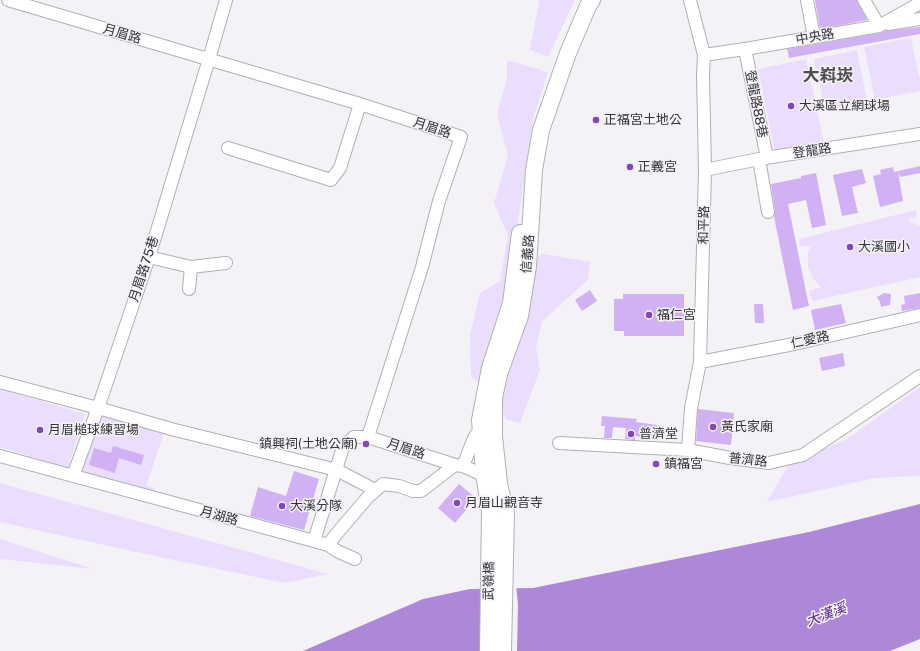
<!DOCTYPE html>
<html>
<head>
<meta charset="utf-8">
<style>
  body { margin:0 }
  canvas { display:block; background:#f4f2f7 }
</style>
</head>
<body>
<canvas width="920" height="651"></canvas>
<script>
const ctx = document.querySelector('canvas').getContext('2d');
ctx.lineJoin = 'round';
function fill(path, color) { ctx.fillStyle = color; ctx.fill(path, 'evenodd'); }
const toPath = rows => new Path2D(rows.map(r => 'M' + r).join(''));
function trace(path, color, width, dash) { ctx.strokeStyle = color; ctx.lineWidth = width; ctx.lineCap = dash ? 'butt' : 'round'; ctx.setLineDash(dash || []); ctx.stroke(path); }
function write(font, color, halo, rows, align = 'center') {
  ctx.font = font + ' "Public Sans","Noto Sans TC",sans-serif'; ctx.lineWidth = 3; ctx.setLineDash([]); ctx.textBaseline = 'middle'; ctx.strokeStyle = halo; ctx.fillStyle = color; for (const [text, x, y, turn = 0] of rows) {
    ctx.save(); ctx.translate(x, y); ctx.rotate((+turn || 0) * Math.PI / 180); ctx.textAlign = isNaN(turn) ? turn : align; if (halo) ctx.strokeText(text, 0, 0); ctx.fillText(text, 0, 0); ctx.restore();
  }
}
const green = toPath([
  [538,0,575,0,548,57,530,50,539,1],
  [911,38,920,80,920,91,875,100,864,47],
  [857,50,867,102,825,110,814,59],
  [806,59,824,143,775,153,758,69],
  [507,60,548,72,533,119,506,305,487,366,478,381,471,377,470,335,480,293,500,281,508,236,494,203,508,155,497,115,507,77],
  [916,210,917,217,907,220,920,226,920,277,812,301,809,291,821,287,813,278,808,267,808,252,812,245,801,247,799,239],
  [543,254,590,262,588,280,542,321,536,347,540,370,520,423,506,419,500,409,533,261],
  [920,387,920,476,875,478,767,502,789,464,847,439],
  [0,389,85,414,68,468,0,447],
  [94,414,164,433,146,486,154,488,151,496,74,476],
  [0,483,328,574,285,583,136,552,0,522],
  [0,539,93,569,0,559]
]);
const water = toPath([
  [920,504,920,639,890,651,303,651,423,599,470,589,533,588,809,532]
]);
const pier = toPath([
  [516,586,518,604,517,651,484,651,485,587]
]);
const building = toPath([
  [815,0,857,0,867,20,820,29],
  [920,27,920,34,789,58,787,49,880,33,885,31],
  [920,166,920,173,900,177,898,171],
  [893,167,894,172,898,171,903,201,880,207,873,176,881,174,880,170],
  [862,169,866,183,852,187,858,213,842,216,833,175],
  [816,173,826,225,812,228,806,200,788,204,809,306,793,310,774,217,775,211,771,184,801,178,801,176],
  [590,290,597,301,582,311,575,300],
  [884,293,891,294,890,305,881,307,880,302,877,297],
  [920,293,920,308,902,311,901,305,905,304,904,296],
  [623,294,684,294,684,336,624,336,624,331,614,331,614,299,623,299],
  [754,304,763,304,764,323,755,323],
  [841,304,846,323,815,330,811,310],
  [843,353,845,366,822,371,819,358],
  [698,409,734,413,731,445,696,441],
  [602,416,637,419,636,422,657,425,655,439,635,436,635,440,625,439,626,428,613,427,612,438,604,438,605,426,601,426],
  [113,446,144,455,141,465,119,458,115,473,89,465,94,448,111,453],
  [294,471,319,479,304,530,250,516,258,487,286,496],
  [459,484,476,498,455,523,438,508]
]);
const minor = toPath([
  [8,0,360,104,461,137,439,201,422,267,368,437,455,465,463,466,490,478],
  [807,0,814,37],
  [864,0,879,26],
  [888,24,920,19],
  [745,49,767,158],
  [704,55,745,49,879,26,920,3],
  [228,148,331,180,340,168,360,104],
  [759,159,768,212],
  [705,170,759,159,920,134],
  [149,257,191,267,226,263],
  [189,289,191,267],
  [700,362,794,344,920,315],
  [0,382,98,408,175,430,337,470,375,490],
  [559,443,688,450,730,458,769,463,803,455,920,376],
  [688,450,691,408,700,362,705,170,703,75,704,55,690,0],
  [0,456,314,541,343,447,354,437,368,437],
  [463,466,474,438,481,428],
  [73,476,98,408,149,257,209,59,226,0],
  [314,541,328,545,338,532,368,497,383,484,399,486,413,491,421,491,455,465],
  [328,545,337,551,355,559]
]);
const major = toPath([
  [488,651,490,511,484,474,480,420,490,368,511,303,520,233],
  [503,651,506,513,499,484,494,436,494,398,499,374,520,316,528,266,534,170,541,130,568,53,588,6,592,0]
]);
const markers = [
  [791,106,4,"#8345bb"],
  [596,120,4,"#8345bb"],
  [630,167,4,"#8345bb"],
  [850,247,4,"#8345bb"],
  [649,315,4,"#8345bb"],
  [713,427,4,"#8345bb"],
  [40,430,4,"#8345bb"],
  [631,434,4,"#8345bb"],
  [366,444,4,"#8345bb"],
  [656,464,4,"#8345bb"],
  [457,503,4,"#8345bb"],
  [282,506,4,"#8345bb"]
];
const streetNames = [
  ["月眉路",122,34,16],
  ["中央路",815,37,-10],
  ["登龍路88巷",756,104,79],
  ["月眉路",432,128,18],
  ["登龍路",812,151,-9],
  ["和平路",704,225,-89],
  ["信義路",528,254,-85],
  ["月眉路75巷",144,269,-72],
  ["仁愛路",810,340,-12],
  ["月眉路",406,449,18],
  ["普濟路",748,460,6],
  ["月湖路",219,516,15],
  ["武嶺橋",489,581,-89]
];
const poiNames = [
  ["大溪區立網球場",799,106],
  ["正福宮土地公",604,120],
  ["正義宮",638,167],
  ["大溪國小",858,247],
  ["福仁宮",657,315],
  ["黃氏家廟",721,427],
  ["月眉槌球練習場",48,430],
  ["普濟堂",639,434],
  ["鎮興祠(土地公廟)",358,444,"right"],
  ["鎮福宮",664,464],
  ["月眉山觀音寺",465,503],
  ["大溪分隊",290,506]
];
const waterNames = [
  ["大漢溪",826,615,-21]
];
const districtNames = [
  ["大嵙崁",828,76]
];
fill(green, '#ebddfe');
fill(water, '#ad88d8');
fill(pier, '#f4f2f7');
fill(building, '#d0b2f4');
trace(minor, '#b1afb4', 14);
trace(major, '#b1afb4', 18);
trace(minor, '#fff', 12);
trace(major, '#fff', 16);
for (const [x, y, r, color] of markers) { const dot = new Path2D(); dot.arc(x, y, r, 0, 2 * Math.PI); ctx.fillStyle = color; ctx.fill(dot); trace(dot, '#f4f2f7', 1.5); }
write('13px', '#343335', '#f4f2f7', streetNames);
write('13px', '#343335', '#f4f2f7', poiNames, 'left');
write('italic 14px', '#572482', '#f4f2f7', waterNames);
write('bold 17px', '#4e4d51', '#f4f2f7', districtNames);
</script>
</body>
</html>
